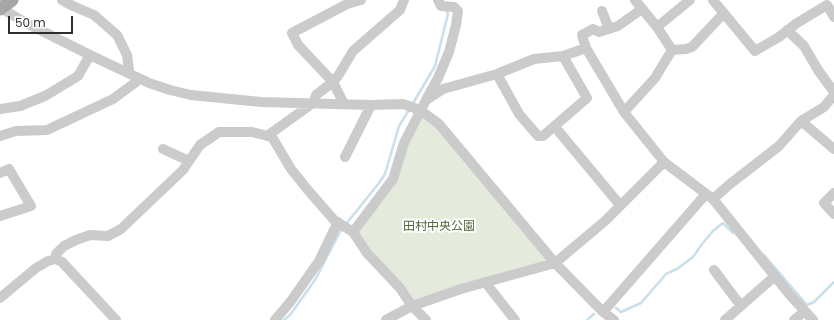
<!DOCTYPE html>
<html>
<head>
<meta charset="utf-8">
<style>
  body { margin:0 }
  #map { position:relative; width:834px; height:320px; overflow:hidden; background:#fff; font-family:Poppins,sans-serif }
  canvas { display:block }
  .scale { position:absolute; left:8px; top:16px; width:65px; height:18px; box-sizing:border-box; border:2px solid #2e2e2e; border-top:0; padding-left:5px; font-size:12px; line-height:14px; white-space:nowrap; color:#2e2e2e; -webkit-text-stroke:3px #fff; paint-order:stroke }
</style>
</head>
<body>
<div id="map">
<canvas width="834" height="320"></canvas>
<div class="scale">50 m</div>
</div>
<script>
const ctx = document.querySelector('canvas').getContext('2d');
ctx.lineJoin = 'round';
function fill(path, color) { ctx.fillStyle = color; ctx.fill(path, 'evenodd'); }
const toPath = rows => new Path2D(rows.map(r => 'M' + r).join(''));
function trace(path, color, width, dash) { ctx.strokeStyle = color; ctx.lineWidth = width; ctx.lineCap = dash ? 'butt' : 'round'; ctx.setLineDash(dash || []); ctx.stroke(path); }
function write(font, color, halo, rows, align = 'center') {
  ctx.font = font + ' Poppins,"Noto Sans JP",sans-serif'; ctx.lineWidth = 4; ctx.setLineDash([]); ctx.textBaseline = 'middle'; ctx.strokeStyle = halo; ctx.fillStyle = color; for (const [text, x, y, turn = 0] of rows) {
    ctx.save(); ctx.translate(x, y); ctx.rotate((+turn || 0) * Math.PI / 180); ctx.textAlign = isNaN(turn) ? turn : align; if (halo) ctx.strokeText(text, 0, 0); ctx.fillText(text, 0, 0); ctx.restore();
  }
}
const green = toPath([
  [421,115,436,127,550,261,414,301,369,251,356,232,396,181,407,145]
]);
const stream = toPath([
  [412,105,435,66,448,14,446,9],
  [346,224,379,183,385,174,399,126,409,110],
  [764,255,807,305,814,302,834,282],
  [616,308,621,312,641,303,666,274,677,269,693,257,702,244,713,231,723,223,733,233],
  [284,320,290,315,315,280,342,228],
  [587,320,594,314]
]);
const minor = toPath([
  [62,0,73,6,94,15,117,35,127,55,129,70,128,73],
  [635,0,657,27,672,50,655,78,624,112,664,162,713,199,790,295,813,320],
  [713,0,755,51,779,37,797,23,827,5,834,17],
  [1,8,26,23,90,55,149,83,170,90,191,95,261,102,371,105,403,104,420,110,439,124,555,263,603,312,614,320],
  [602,11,609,29],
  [657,27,690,0],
  [787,30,804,46,818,70,834,92],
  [586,48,624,112],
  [672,50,686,49,692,47,724,13],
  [497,74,519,114,538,136,543,136,587,98,563,56],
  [427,98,438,78,449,52,456,25,458,11,454,7,441,6,438,0],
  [344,104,333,82,298,45,292,33,347,4,361,0],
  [0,109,20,106,45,96,78,76,90,55],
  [801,121,834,149],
  [555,127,620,205],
  [0,136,16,131,47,130,113,99,136,82,138,78],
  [267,136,313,103,316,95,333,82,338,76,353,51,400,10,404,0],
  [163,149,189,161],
  [345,157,371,105],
  [0,173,9,169,31,206,0,216],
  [834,193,824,203,834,214],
  [713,199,730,184,779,146,801,121,824,107,834,95],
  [353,232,393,179,404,143,426,100,443,89,497,74,534,59,563,56,586,48,582,35,593,29,599,32,618,26,642,9],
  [56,259,56,254,64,246,76,240,90,235,108,236,121,229,183,170,200,145,219,132,252,132,272,137,291,169,307,189,334,220,353,232,367,253,400,288,412,306,426,320],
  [714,270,741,306],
  [485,282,515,320],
  [0,298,36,268,48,261,56,259,62,262,116,320],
  [603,312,706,194],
  [275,320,291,301,319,261,338,222],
  [386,320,412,306,461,289,555,263,605,221,664,162],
  [725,320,775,276],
  [794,320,805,311]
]);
const major = toPath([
  [0,9,12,0]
]);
const parkNames = [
  ["田村中央公園",439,227]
];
fill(green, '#e5ebdc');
trace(stream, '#c9dfea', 2.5);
trace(minor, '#cbcbcb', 10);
trace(major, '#a6a6a6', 13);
write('12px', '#54683d', '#fff', parkNames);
</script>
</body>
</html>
